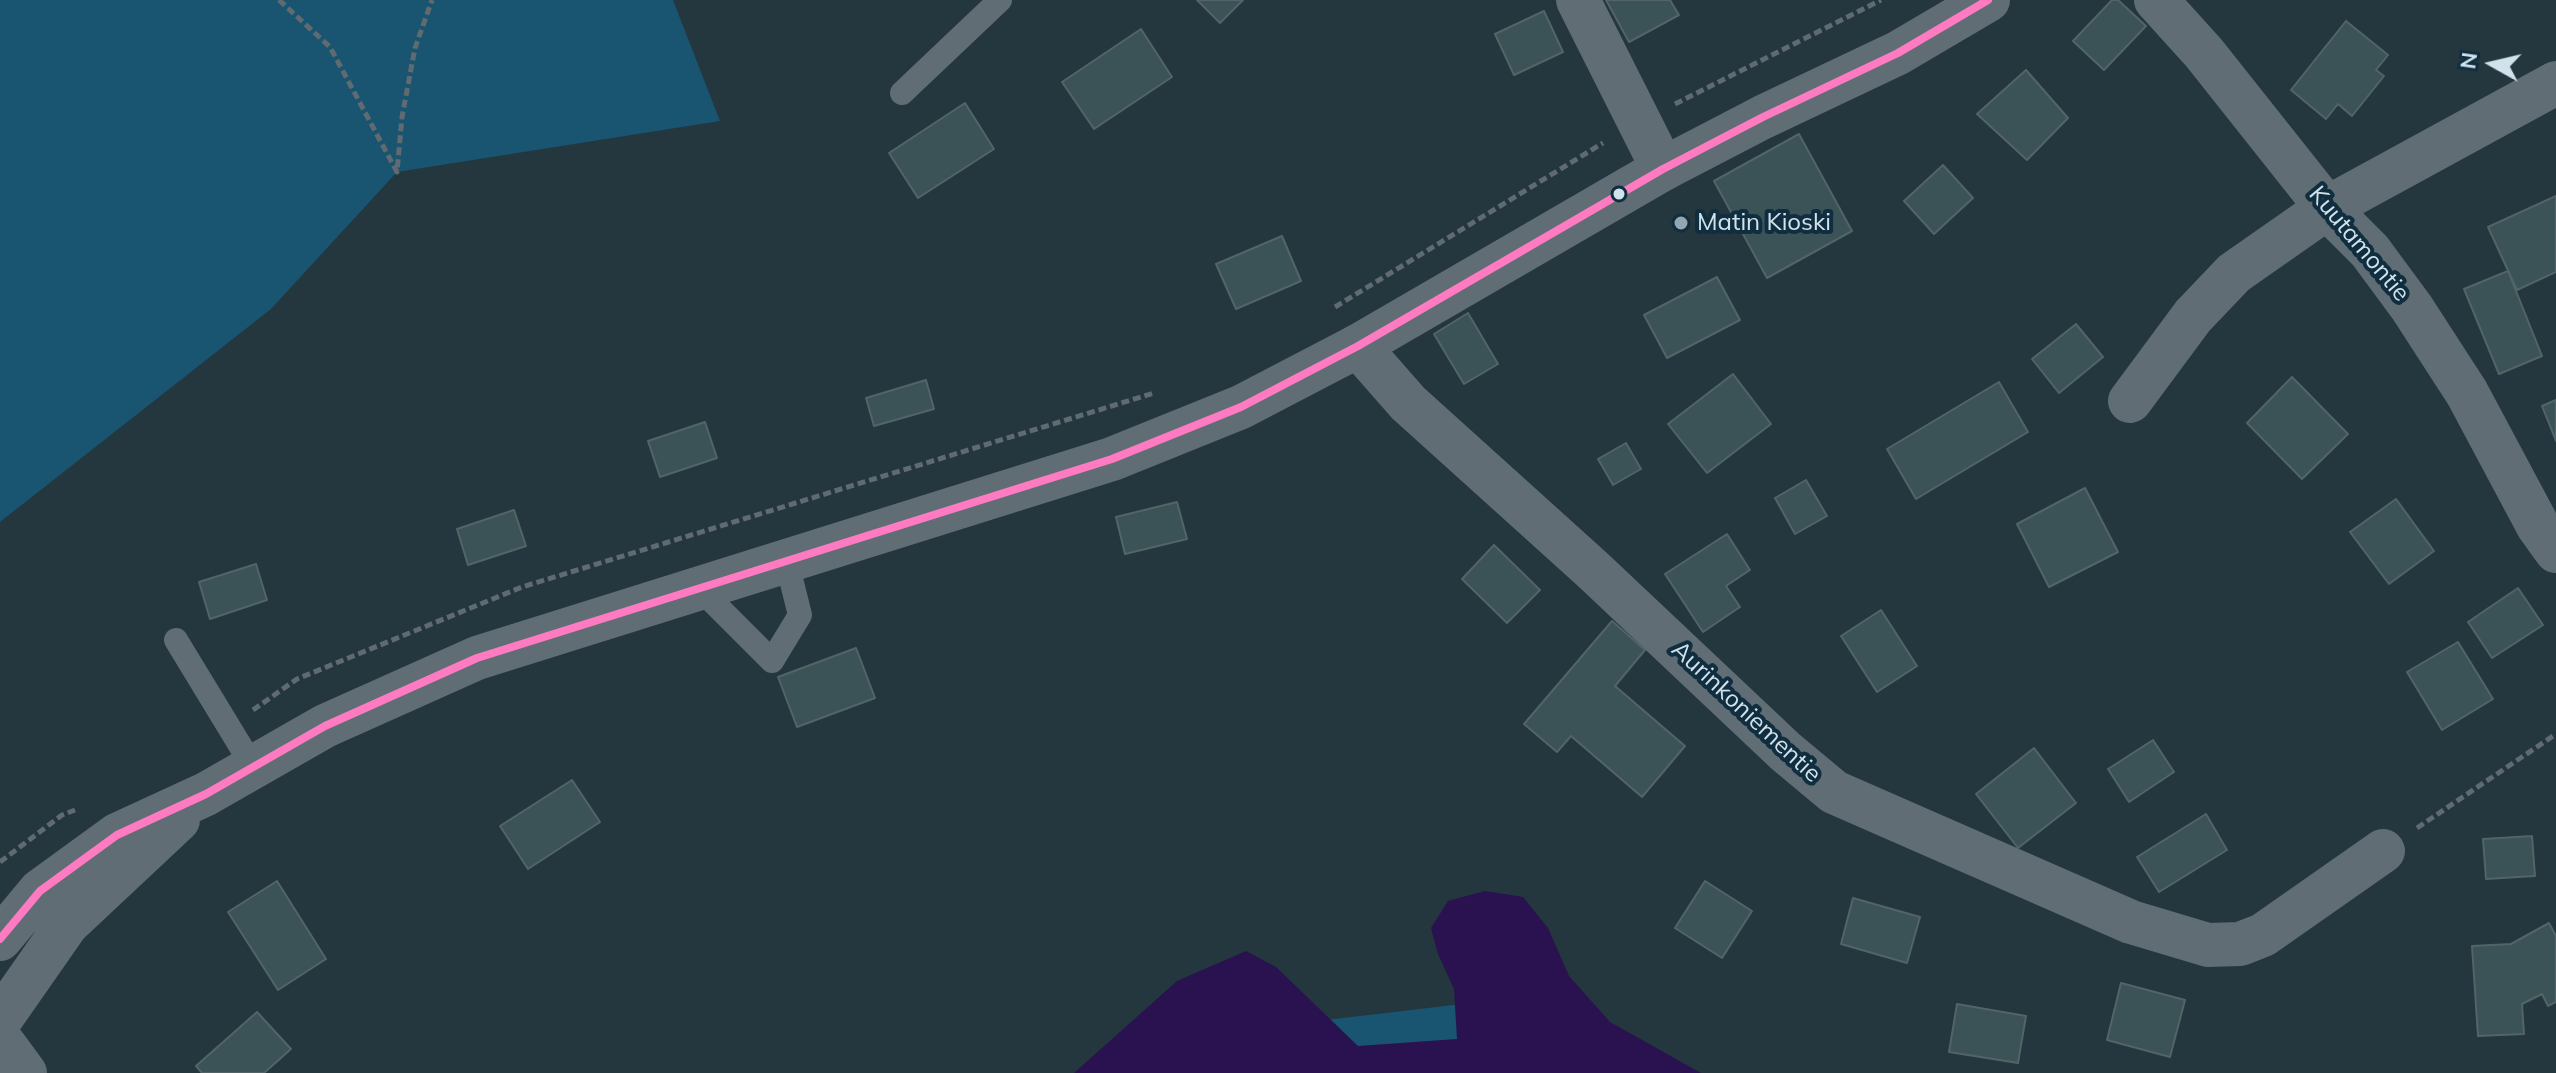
<!DOCTYPE html>
<html>
<head>
<meta charset="utf-8">
<style>
  body { margin:0 }
  #map { position:relative; width:2556px; height:1073px; overflow:hidden; background:#24363e; font-family:Mulish,sans-serif }
  canvas { display:block }
  .north { position:absolute; left:2452px; top:24px; width:80px; height:80px; -webkit-text-stroke:6px #102e3f; paint-order:stroke; rotate:278deg; font-size:22px; font-weight:700; line-height:32px; text-align:center; color:#d1e2ec }
  .north::after { content:''; display:block; margin:auto; width:28px; height:36px; background:#d1e2ec; clip-path:polygon(50% 0,100% 100%,50% 72%,0 100%) }
</style>
</head>
<body>
<div id="map">
<canvas width="2556" height="1073"></canvas>
<div class="north">N</div>
</div>
<script>
const ctx = document.querySelector('canvas').getContext('2d');
ctx.lineJoin = 'round';
function fill(path, color) { ctx.fillStyle = color; ctx.fill(path, 'evenodd'); }
const toPath = rows => new Path2D(rows.map(r => 'M' + r).join(''));
function trace(path, color, width, dash) { ctx.strokeStyle = color; ctx.lineWidth = width; ctx.lineCap = dash ? 'butt' : 'round'; ctx.setLineDash(dash || []); ctx.stroke(path); }
function write(font, color, halo, rows, align = 'center') {
  ctx.font = font + ' Mulish,sans-serif'; ctx.lineWidth = 8; ctx.setLineDash([]); ctx.textBaseline = 'middle'; ctx.strokeStyle = halo; ctx.fillStyle = color; for (const [text, x, y, turn = 0] of rows) {
    ctx.save(); ctx.translate(x, y); ctx.rotate((+turn || 0) * Math.PI / 180); ctx.textAlign = isNaN(turn) ? turn : align; if (halo) ctx.strokeText(text, 0, 0); ctx.fillText(text, 0, 0); ctx.restore();
  }
}
const green = toPath([
  [0,0,673,0,720,121,397,172,271,309,0,522],
  [1479,1002,1604,1073,1163,1073,1198,1035]
]);
const water = toPath([
  [1485,891,1523,897,1548,928,1569,976,1610,1022,1701,1073,1074,1073,1177,981,1246,951,1276,967,1358,1046,1457,1039,1454,989,1438,954,1431,928,1448,901]
]);
const building = toPath([
  [1197,0,1243,0,1220,23,1197,0],
  [1606,0,1670,0,1679,15,1629,42,1606,0],
  [2112,0,2118,0,2146,26,2104,70,2073,41,2112,0],
  [1544,11,1563,52,1514,75,1495,34,1544,11],
  [2346,21,2388,55,2376,70,2384,76,2352,116,2338,104,2326,119,2291,90,2346,21],
  [1141,29,1172,77,1094,129,1062,82,1141,29],
  [2026,70,2068,118,2027,160,1977,114,2026,70],
  [965,103,994,149,918,198,889,153,965,103],
  [1799,134,1852,231,1767,278,1714,181,1799,134],
  [1943,165,1973,198,1934,234,1904,201,1943,165],
  [2556,196,2556,272,2517,290,2488,227,2556,196],
  [1282,236,1301,281,1236,309,1216,264,1282,236],
  [2508,271,2542,356,2499,374,2464,289,2508,271],
  [1717,277,1740,320,1667,358,1644,315,1717,277],
  [1468,313,1498,364,1464,384,1434,334,1468,313],
  [2076,324,2103,357,2059,393,2032,359,2076,324],
  [1733,374,1771,424,1707,473,1668,424,1733,374],
  [2292,377,2348,434,2302,479,2247,423,2292,377],
  [926,380,934,409,874,426,866,398,926,380],
  [1999,382,2028,432,1916,499,1887,449,1999,382],
  [2556,400,2556,441,2542,406,2556,400],
  [705,422,717,458,660,477,648,441,705,422],
  [1626,443,1641,469,1613,485,1598,459,1626,443],
  [1806,480,1827,516,1795,534,1775,498,1806,480],
  [2085,488,2118,552,2049,587,2017,524,2085,488],
  [2396,499,2434,551,2389,584,2350,532,2396,499],
  [1177,502,1187,539,1125,554,1116,517,1177,502],
  [514,510,526,546,468,565,457,529,514,510],
  [1727,534,1750,570,1726,586,1740,607,1703,632,1665,574,1727,534],
  [1494,545,1540,590,1507,623,1462,579,1494,545],
  [256,564,267,600,210,619,199,582,256,564],
  [2518,588,2543,625,2492,658,2468,622,2518,588],
  [1881,610,1917,666,1877,692,1841,636,1881,610],
  [1612,621,1645,650,1615,686,1685,746,1642,797,1571,736,1557,752,1524,724,1612,621],
  [2458,642,2493,699,2442,730,2407,672,2458,642],
  [856,648,875,698,797,727,778,677,856,648],
  [2153,740,2174,772,2129,802,2108,769,2153,740],
  [2034,748,2076,803,2018,848,1976,794,2034,748],
  [572,780,600,822,528,869,500,826,572,780],
  [2206,814,2227,850,2159,892,2137,857,2206,814],
  [2532,836,2535,876,2486,879,2483,839,2532,836],
  [277,881,326,959,278,990,228,912,277,881],
  [1705,881,1752,911,1722,958,1675,928,1705,881],
  [1853,898,1920,917,1907,963,1841,944,1853,898],
  [2549,923,2556,936,2556,1002,2548,1006,2542,994,2522,1004,2524,1034,2478,1036,2472,946,2511,944,2549,923],
  [2121,983,2185,1000,2170,1057,2107,1040,2121,983],
  [1957,1004,2026,1016,2018,1063,1949,1052,1957,1004],
  [257,1012,291,1049,264,1073,202,1073,196,1066,257,1012]
]);
const path = toPath([
  [279,0,330,47,397,172,402,117,415,48,432,0],
  [1675,104,1881,0],
  [1335,307,1603,143],
  [253,710,297,679,522,587,1154,393],
  [2417,828,2556,734],
  [0,862,62,815,75,810]
]);
const service = toPath([
  [902,93,1000,0],
  [701,590,772,661,800,615,787,563],
  [176,640,252,765]
]);
const minor = toPath([
  [1578,0,1663,169],
  [2156,0,2204,53,2327,208,2370,251,2412,308,2467,393,2538,526,2556,551],
  [1358,346,1408,403,1593,570,1786,752,1834,792,2131,922,2208,945,2240,944,2263,935,2383,851],
  [2130,401,2193,316,2234,273,2327,208,2556,83],
  [0,1039,25,1073]
]);
const tertiary = toPath([
  [0,939,40,891,117,835,206,794,325,726,477,658,1112,459,1241,407,1358,346,1663,169,1763,117,1898,53,1988,0],
  [0,1020,67,924,178,820]
]);
const bus1 = toPath([
  [0,939,40,891,117,835,206,794,325,726,477,658,1112,459,1241,407,1358,346,1663,169,1763,117,1898,53,1988,0]
]);
const markers = [
  [1619,194,7,"#d1e2ec"],
  [1681,223,8,"#94a6af"]
];
const poiNames = [
  ["Matin Kioski",1697,223]
];
const streetNames = [
  ["Kuutamontie",2359,244,50],
  ["Aurinkoniementie",1746,712,43]
];
fill(green, '#195470');
fill(water, '#29124f');
fill(building, '#3b5257');
trace(building, '#536468', 2);
trace(path, '#5f6b71', 5, [8, 4]);
trace(service, '#606d74', 24);
trace(minor, '#606d74', 44);
trace(tertiary, '#606d74', 44);
trace(bus1, '#fe7ac1', 8);
for (const [x, y, r, color] of markers) { const dot = new Path2D(); dot.arc(x, y, r, 0, 2 * Math.PI); ctx.fillStyle = color; ctx.fill(dot); trace(dot, '#102e3f', 3); }
write('24px', '#d1e2ec', '#102e3f', poiNames, 'left');
write('24px', '#d1e2ec', '#102e3f', streetNames);
</script>
</body>
</html>
